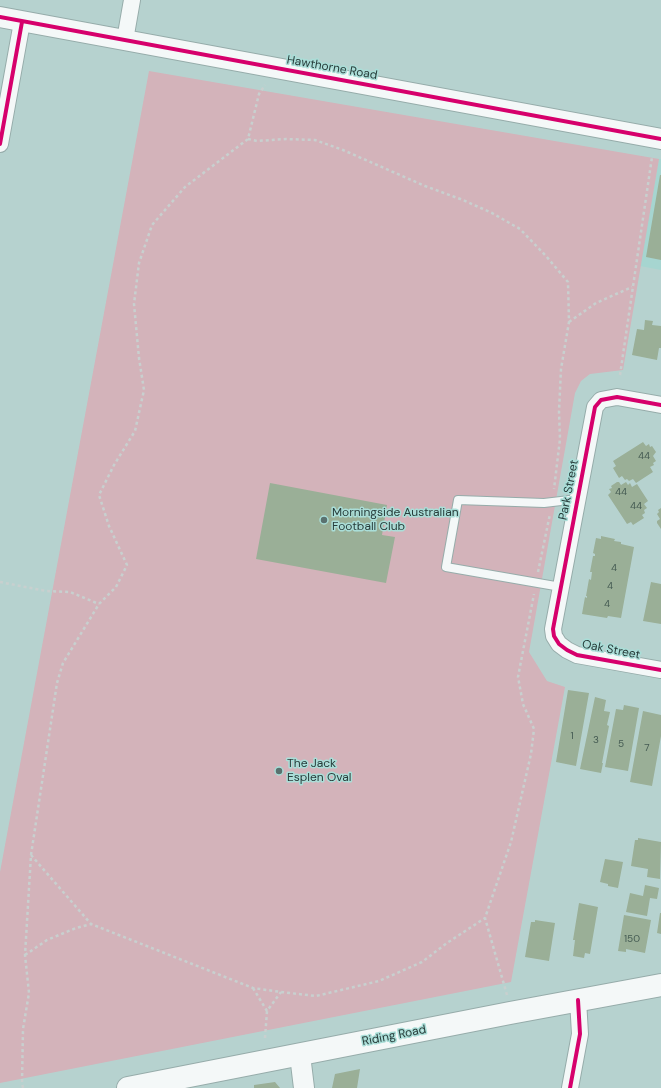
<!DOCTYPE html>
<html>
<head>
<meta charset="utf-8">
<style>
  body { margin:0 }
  canvas { display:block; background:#b6d2cf }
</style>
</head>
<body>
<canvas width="661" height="1088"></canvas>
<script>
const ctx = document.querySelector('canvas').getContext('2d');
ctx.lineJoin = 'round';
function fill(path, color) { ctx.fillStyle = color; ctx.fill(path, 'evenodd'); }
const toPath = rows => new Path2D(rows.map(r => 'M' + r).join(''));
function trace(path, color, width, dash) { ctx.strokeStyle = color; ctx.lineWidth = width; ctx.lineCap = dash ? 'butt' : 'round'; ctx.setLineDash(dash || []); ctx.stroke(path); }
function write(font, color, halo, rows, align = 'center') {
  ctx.font = font + ' "DM Sans",sans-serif'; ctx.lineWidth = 3; ctx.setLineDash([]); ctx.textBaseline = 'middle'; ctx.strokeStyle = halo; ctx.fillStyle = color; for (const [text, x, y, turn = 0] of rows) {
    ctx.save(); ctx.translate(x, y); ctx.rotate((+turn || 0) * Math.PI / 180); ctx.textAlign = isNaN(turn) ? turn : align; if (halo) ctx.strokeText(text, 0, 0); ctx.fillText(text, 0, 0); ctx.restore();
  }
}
const built = toPath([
  [659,159,661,159,661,270,640,266]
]);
const green = toPath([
  [149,71,659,159,623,370,590,374,581,381,575,393,529,652,547,681,565,687,511,982,0,1083,0,872]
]);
const building = toPath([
  [660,175,661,175,661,260,646,257],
  [645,320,653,321,652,325,661,326,661,348,659,348,657,360,632,355,637,329,644,330],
  [643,442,646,446,649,444,650,447,652,446,656,452,653,456,656,461,653,463,654,465,650,467,653,472,636,483,633,479,629,481,627,479,625,480,622,476,619,478,613,468,616,466,613,461],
  [617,482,619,482,621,485,626,482,628,485,630,483,632,487,637,484,648,501,644,504,647,508,644,510,645,513,642,515,644,518,633,525,631,522,627,524,608,495,611,492,609,489,612,488,611,486],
  [270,483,387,505,382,535,395,537,386,583,256,559],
  [661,508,661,529,657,523,657,521,660,519,657,514,659,512,658,510],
  [601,536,615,539,614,541,621,542,621,544,634,547,621,618,608,616,607,618,582,614,585,597,587,598,587,596,586,596,589,579,591,580,592,572,590,572,593,556,595,556,595,554,593,553,596,538,601,539],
  [651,582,661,584,661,624,643,621],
  [568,690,589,693,576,766,556,762],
  [595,697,606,700,604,711,610,712,607,725,609,726,602,763,603,763,601,773,580,769],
  [624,705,639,708,628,771,605,767,616,709,623,710],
  [643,711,661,715,661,736,652,786,630,782],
  [638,838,661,842,660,879,647,877,648,869,631,866,635,840,638,840],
  [605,859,623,862,618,888,608,886,608,884,600,882],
  [645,885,659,888,657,899,650,898,647,916,626,912,630,893,643,896],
  [579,903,598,907,590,954,585,953,584,958,573,956,575,940,573,940],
  [660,913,661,913,661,934,657,933],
  [624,915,651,920,645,953,626,949,626,952,618,951],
  [535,920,555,923,549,961,525,957,531,922,535,922],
  [360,1069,357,1088,332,1088,335,1074],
  [275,1082,280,1088,254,1088,254,1085]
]);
const path = toPath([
  [248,139,257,141,286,139,315,140,343,150,425,186,463,200,492,213,520,229,546,256,568,282,569,322,561,369,559,411,560,439,554,489],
  [569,322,596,303,632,287],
  [620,375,652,157],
  [538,572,550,514],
  [0,582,46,591,70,592,99,604],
  [31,855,91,924,253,988,281,992,316,996,379,981,422,962,447,943,485,918],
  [25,955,47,940,76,928,91,924],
  [253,988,267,1011,281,992],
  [507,995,485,918,511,842,531,754,534,729,523,704,518,677,534,594],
  [265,1038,267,1011],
  [23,1088,22,1083,23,1029,29,993,25,955,31,855,57,683,63,663,99,604,116,587,127,565,109,526,99,495,114,465,135,431,144,390,139,358,134,304,139,263,152,225,185,187,248,139,259,94,265,85]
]);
const service = toPath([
  [561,587,446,567,458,500,544,503,578,499]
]);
const minor = toPath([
  [125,40,132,0],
  [0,144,22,22],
  [661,405,617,397,601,400,595,407,553,629,554,636,559,644,567,650,577,655,661,670],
  [570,1088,580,1034,578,1000]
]);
const tertiary = toPath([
  [0,17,661,139],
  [300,1055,304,1088]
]);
const secondary = toPath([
  [128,1088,510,1013,661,985]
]);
const cycleway = toPath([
  [0,17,661,139],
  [0,144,22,22],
  [661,405,617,397,601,400,595,407,553,629,554,636,559,644,567,650,577,655,661,670],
  [570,1088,580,1034,578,1000]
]);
const markers = [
  [324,520,4,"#5a716f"],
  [279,771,4,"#5a716f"]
];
const numberNames = [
  ["44",644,456],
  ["44",621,492],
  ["44",636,506],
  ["4",614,568],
  ["4",610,586],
  ["4",607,604],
  ["1",572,736],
  ["3",596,740],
  ["5",621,744],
  ["7",647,748],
  ["150",632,939]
];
const streetNames = [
  ["Hawthorne Road",332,68,10],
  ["Park Street",569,490,-79],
  ["Oak Street",611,650,11],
  ["Riding Road",394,1036,-11]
];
const poiNames = [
  ["Morningside Australian",332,513],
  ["Football Club",332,527],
  ["The Jack",287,764],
  ["Esplen Oval",287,778]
];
fill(built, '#a6d5d0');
fill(green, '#d3b3ba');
fill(building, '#9aaf97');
trace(service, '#96acaa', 10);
trace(minor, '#96acaa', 18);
trace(tertiary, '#96acaa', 22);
trace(secondary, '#96acaa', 24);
trace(path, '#c8d0cf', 2.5, [3, 3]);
trace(service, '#f4f8f8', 8);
trace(minor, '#f4f8f8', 16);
trace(tertiary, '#f4f8f8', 20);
trace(secondary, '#f4f8f8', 22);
trace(cycleway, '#d6006c', 4);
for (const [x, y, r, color] of markers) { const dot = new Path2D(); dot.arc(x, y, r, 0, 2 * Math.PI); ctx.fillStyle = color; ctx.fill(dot); trace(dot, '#aaded8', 1.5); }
write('10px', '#445a52', null, numberNames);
write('12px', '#283d3b', '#aaded8', streetNames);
write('12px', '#283d3b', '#aaded8', poiNames, 'left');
</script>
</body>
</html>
